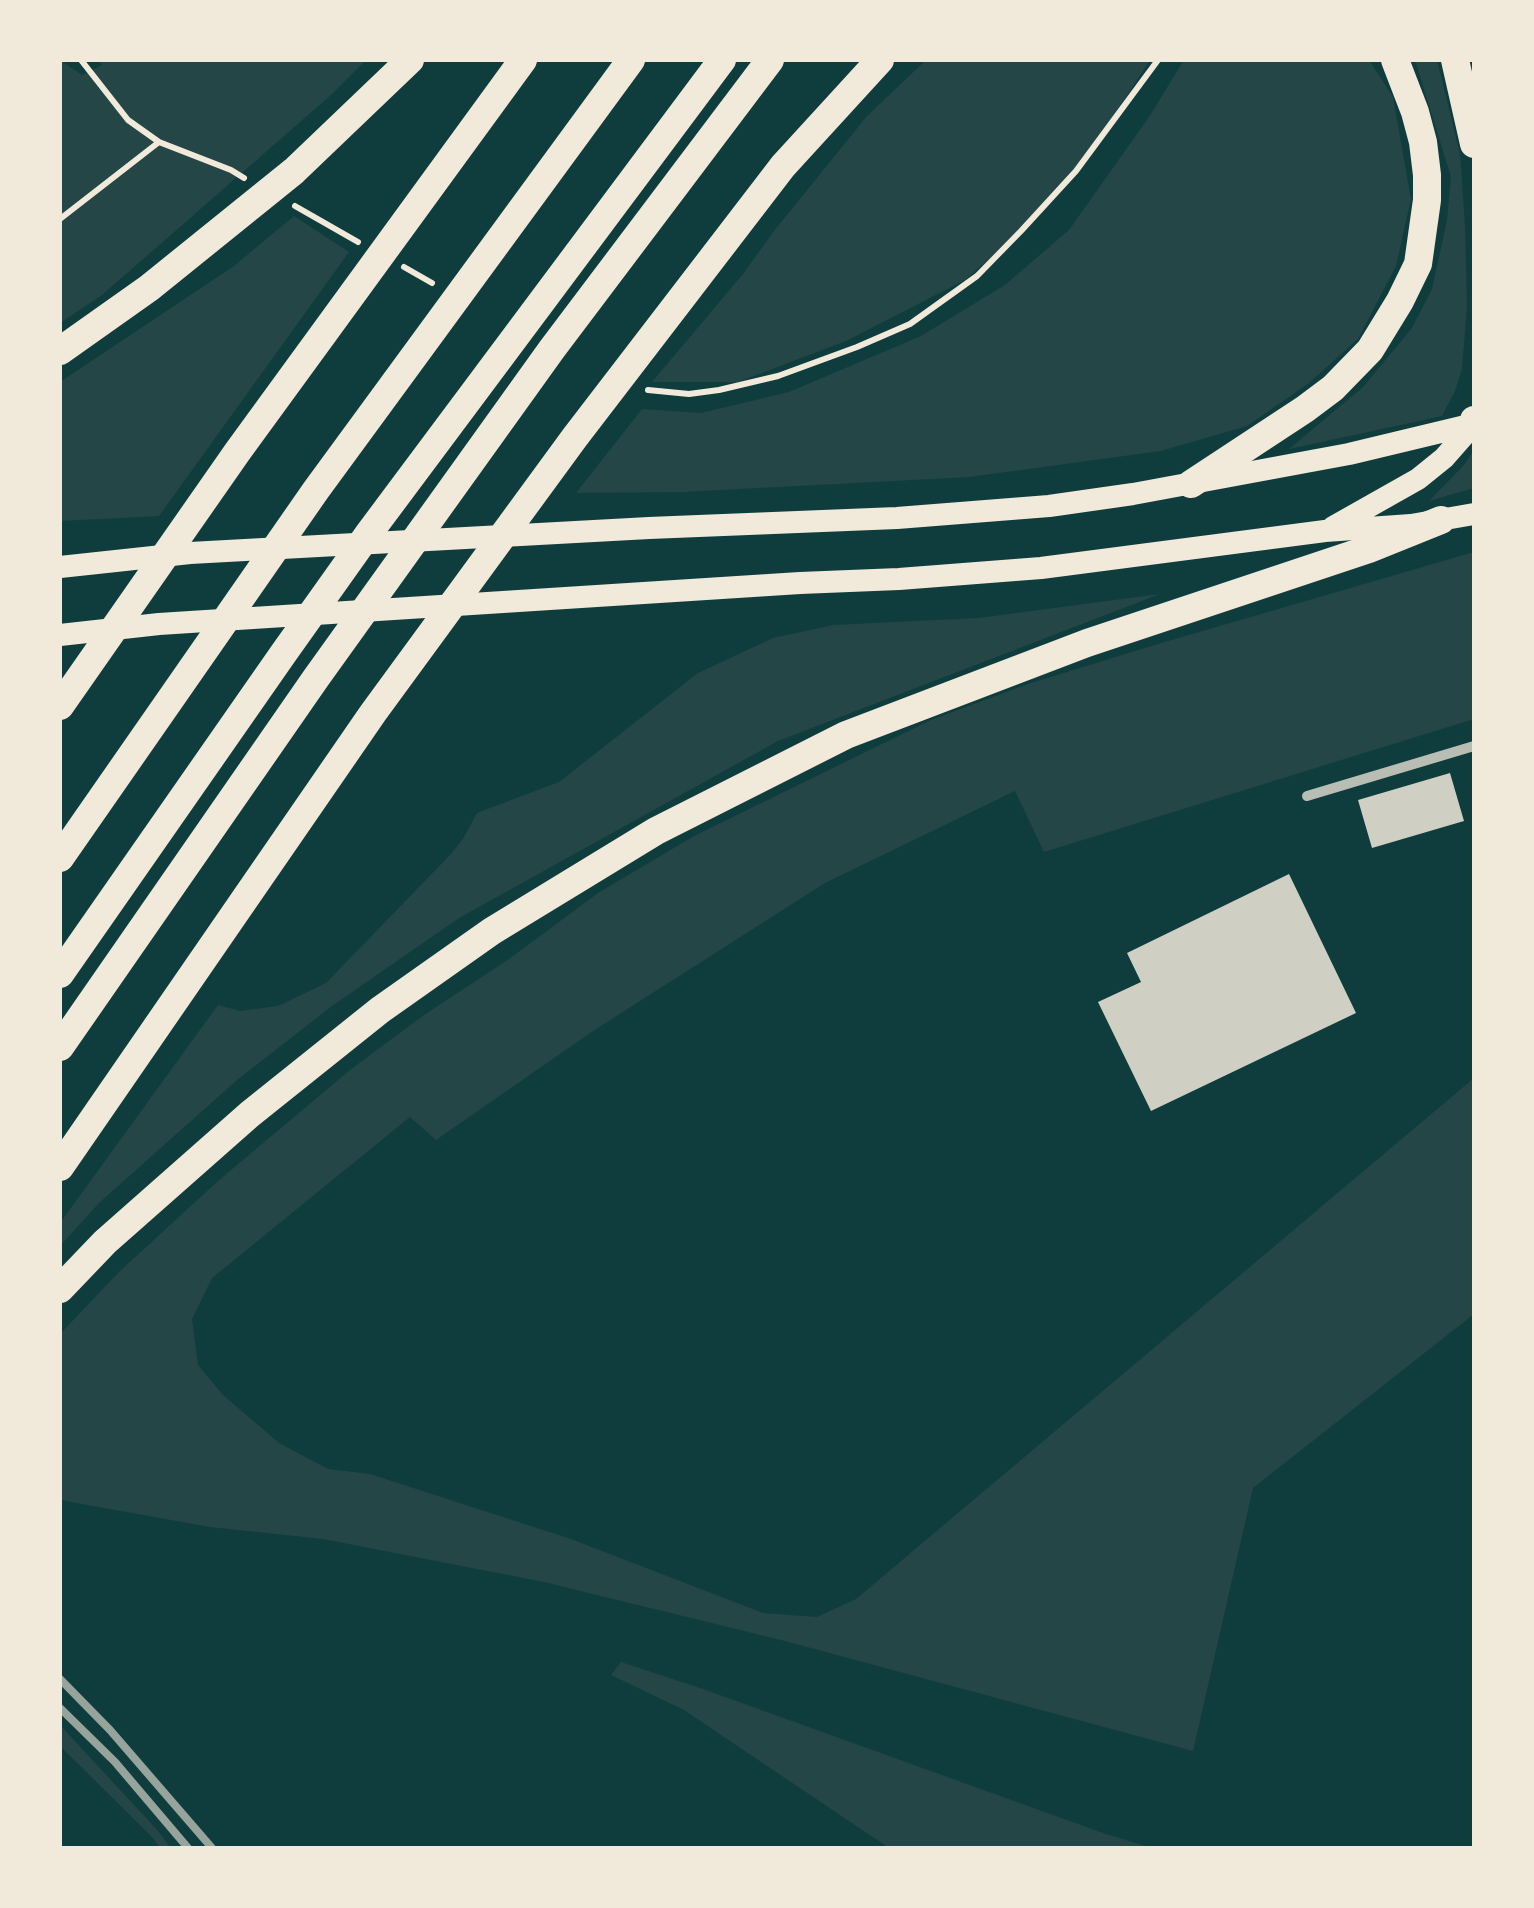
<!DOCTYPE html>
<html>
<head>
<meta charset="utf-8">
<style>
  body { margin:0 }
  #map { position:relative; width:1534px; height:1908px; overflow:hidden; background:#0f3d3e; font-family:"Varela Round",sans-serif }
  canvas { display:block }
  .frame { position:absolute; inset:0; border:62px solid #f1e9da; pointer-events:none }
</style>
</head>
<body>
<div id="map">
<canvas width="1534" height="1908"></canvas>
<div class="frame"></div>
</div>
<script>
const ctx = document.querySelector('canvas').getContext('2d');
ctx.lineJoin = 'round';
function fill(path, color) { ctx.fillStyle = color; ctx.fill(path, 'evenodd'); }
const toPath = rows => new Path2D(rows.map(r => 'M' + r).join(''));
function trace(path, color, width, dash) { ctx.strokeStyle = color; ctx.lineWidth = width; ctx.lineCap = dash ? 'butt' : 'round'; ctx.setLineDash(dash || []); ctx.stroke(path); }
const green = toPath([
  [60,60,82,75,102,65,98,60,366,60,331,95,102,295,60,323],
  [926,60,1150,60,1100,137,1043,212,965,280,846,341,738,382,652,382,743,274,774,231,867,116],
  [1184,60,1369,60,1393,97,1411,199,1396,266,1358,339,1309,383,1247,426,1161,451,969,477,683,492,576,493,642,409,701,413,789,392,921,336,1005,285,1069,230,1149,117],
  [1415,60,1437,60,1460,154,1465,225,1467,306,1462,369,1455,391,1442,416,1289,449,1363,387,1412,328,1432,289,1447,220,1451,177],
  [294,216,349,252,159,516,60,521,60,382,234,266],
  [1474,450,1474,488,1429,501,1464,465],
  [1474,552,1474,719,1044,852,1015,791,825,883,593,1031,436,1140,410,1117,212,1278,192,1319,198,1365,223,1395,279,1443,328,1469,370,1474,571,1539,763,1613,817,1617,856,1599,1474,1078,1474,1314,1253,1488,1193,1751,785,1641,544,1582,323,1539,210,1527,60,1500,60,1334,120,1271,218,1181,350,1070,424,1015,509,959,598,893,694,836,931,720,1028,684,1158,644],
  [1160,594,778,741,459,918,332,1006,237,1080,99,1203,60,1246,60,1223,218,1005,240,1011,278,1006,326,983,451,854,463,839,477,813,559,782,698,673,773,638,833,625,979,618],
  [621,1662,703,1689,1103,1833,1152,1848,889,1848,684,1710,611,1675],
  [60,1725,159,1832,171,1848,160,1848,153,1838,60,1746]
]);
const building = toPath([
  [1450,773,1464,821,1372,848,1358,800],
  [1289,874,1356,1013,1151,1111,1098,1002,1141,982,1127,953]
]);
const path = toPath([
  [81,60,128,120,159,142],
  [295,206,358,242],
  [60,219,159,142,231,170,244,178],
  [404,267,432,283],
  [648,390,689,394,719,390,778,376,857,347,910,324,977,276,1021,231,1076,171,1158,60]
]);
const minor = toPath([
  [1307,796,1474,746]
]);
const primary = toPath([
  [1333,527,1418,479,1444,458,1473,425],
  [60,567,190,553,649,528,897,518,1049,506,1133,494,1349,454,1474,424],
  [60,635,159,624,800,583,899,579,1041,568,1325,531,1411,525,1474,514]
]);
const motorway = toPath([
  [1455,60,1474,144],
  [60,351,149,288,294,171,410,60],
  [1473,425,1474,420],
  [1191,484,1305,409,1333,388,1370,350,1400,301,1418,264,1427,200,1427,175,1423,142,1415,112,1395,60],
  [60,706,238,451,523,60],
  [60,858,316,490,631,60],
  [60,974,283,654,369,533,722,60],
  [60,1047,316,678,552,349,770,60],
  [60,1167,373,713,575,437,783,166,880,60],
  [60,1289,105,1242,250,1114,380,1010,492,931,656,831,846,735,1087,643,1369,549,1441,520]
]);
const rail = toPath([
  [60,1679,110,1730,212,1848],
  [60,1708,115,1762,188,1848]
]);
fill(green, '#244646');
fill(building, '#cfcfc3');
trace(path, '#f1e9da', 6);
trace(minor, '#b8beb3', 10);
trace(primary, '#f1e9da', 22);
trace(motorway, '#f1e9da', 28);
trace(rail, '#97a49c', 8);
</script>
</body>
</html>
